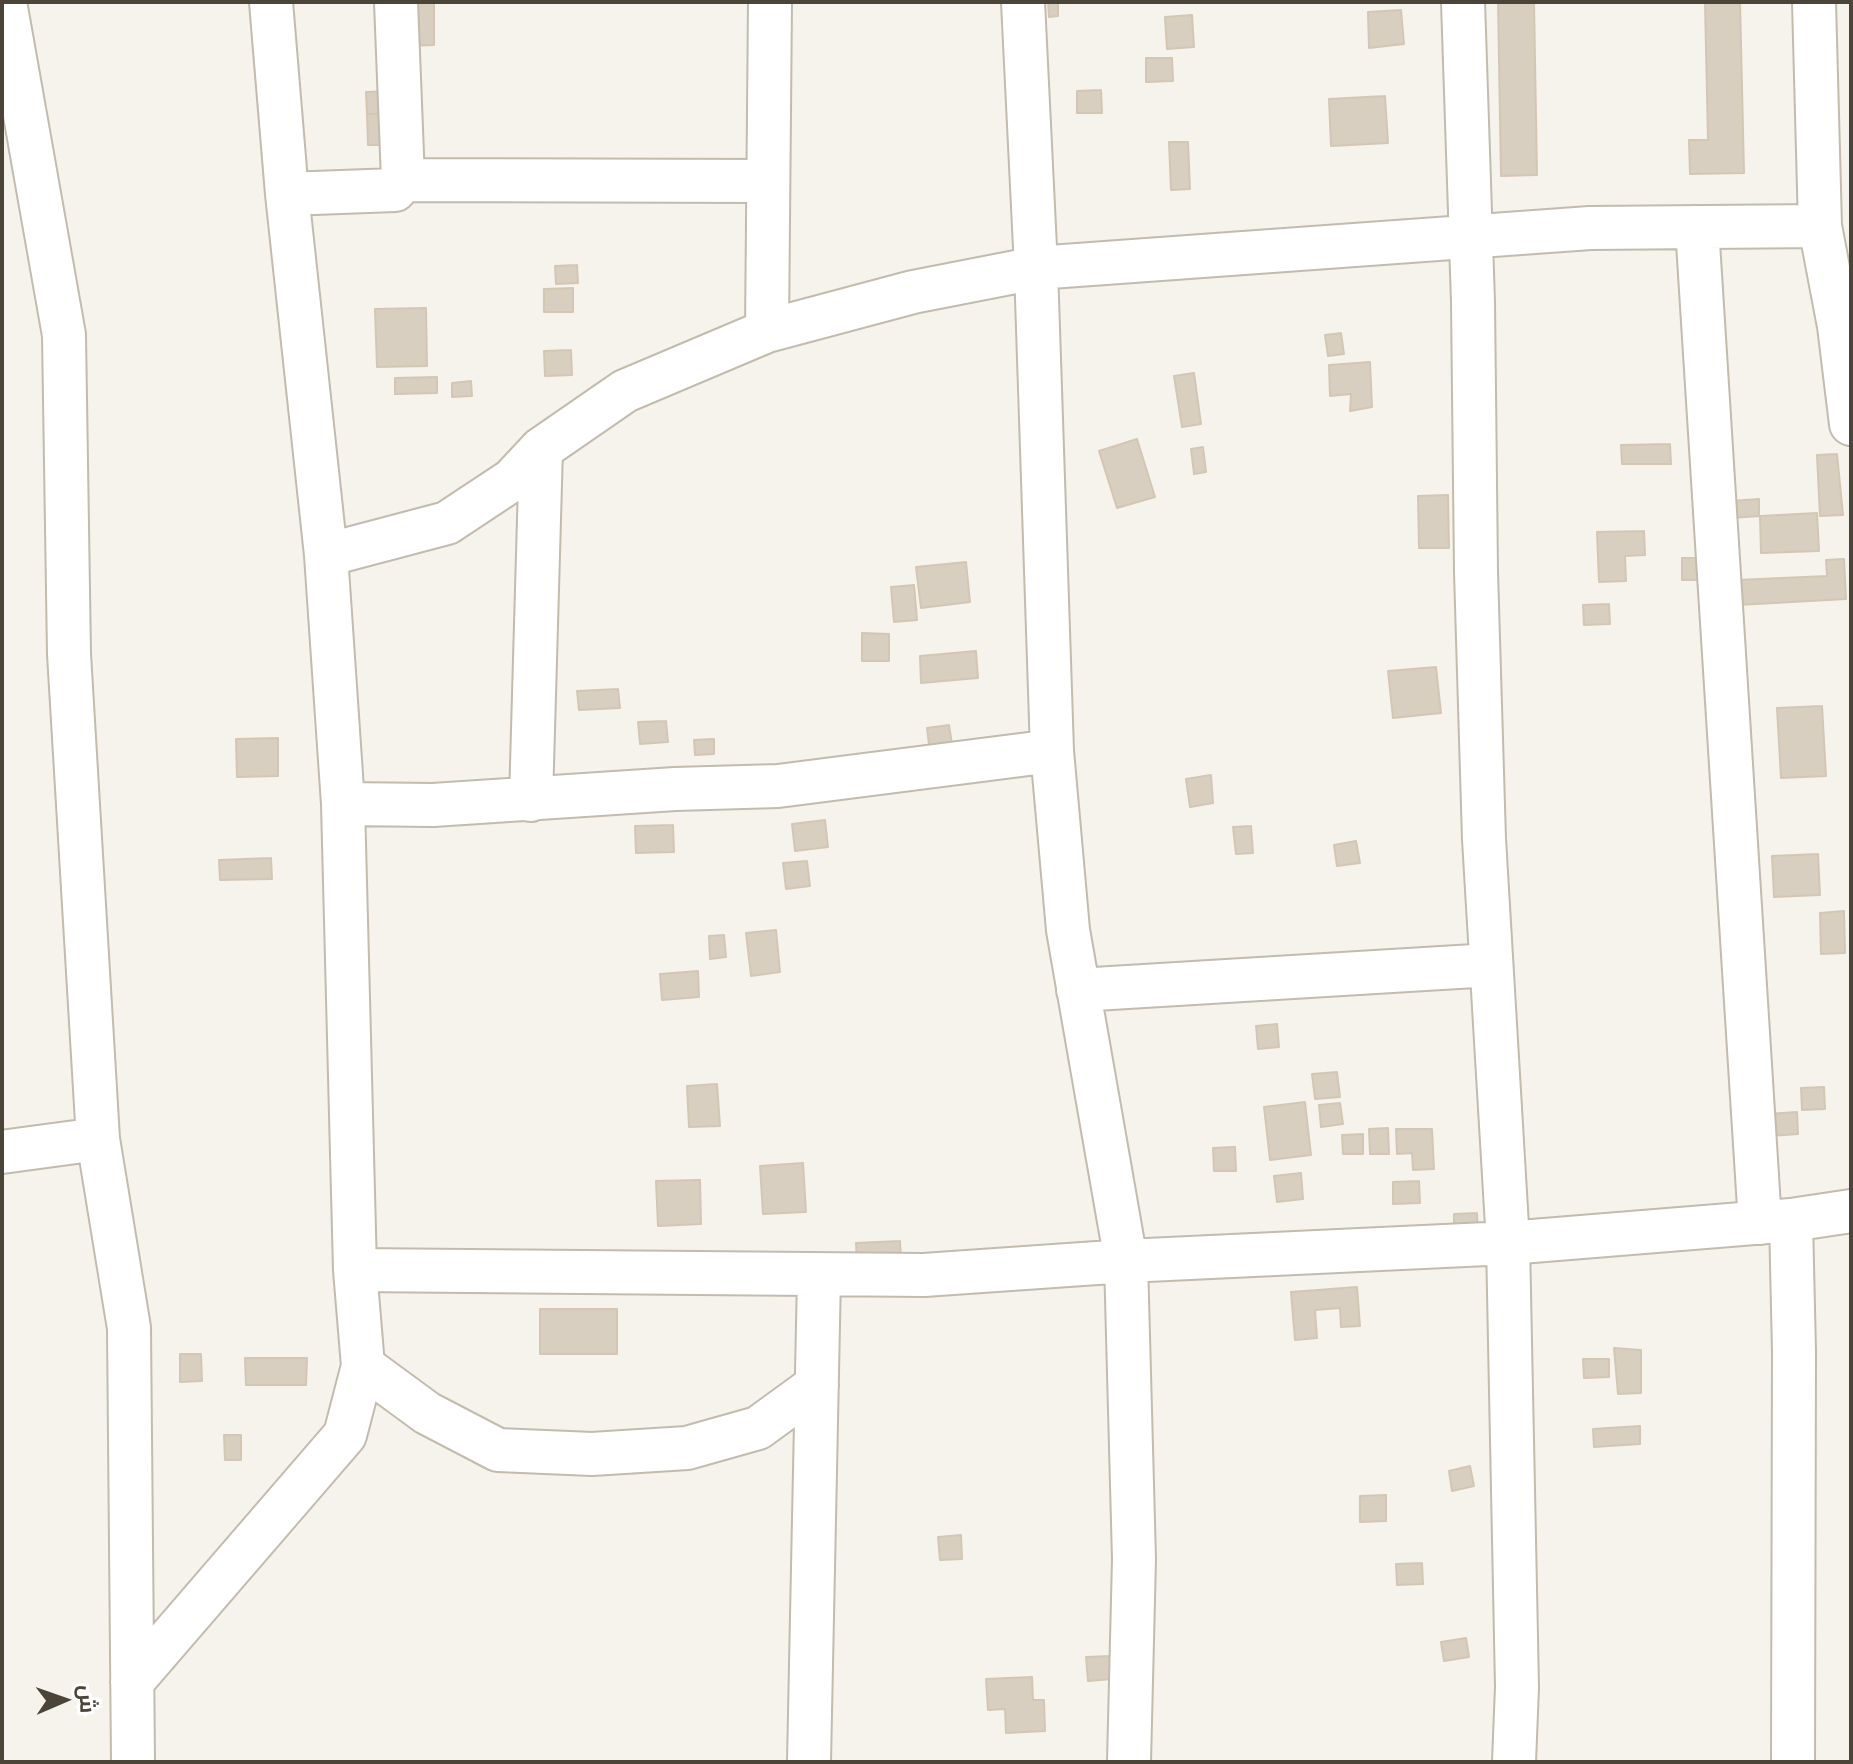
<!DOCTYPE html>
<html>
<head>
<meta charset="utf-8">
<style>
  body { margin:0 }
  #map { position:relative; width:1853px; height:1764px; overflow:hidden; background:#f6f3ec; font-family:Commissioner,Cairo,sans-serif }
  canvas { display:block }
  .frame { position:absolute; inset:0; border:4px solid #4b4439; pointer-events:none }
  .north { position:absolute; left:24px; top:1660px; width:80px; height:80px; -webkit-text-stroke:6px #fff; paint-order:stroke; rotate:88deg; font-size:22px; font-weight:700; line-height:32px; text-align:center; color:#4b4439 }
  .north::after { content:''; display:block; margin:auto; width:28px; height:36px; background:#4b4439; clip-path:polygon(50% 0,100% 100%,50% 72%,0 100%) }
</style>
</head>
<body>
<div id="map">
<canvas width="1853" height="1764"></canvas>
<div class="frame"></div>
<div class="north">ش</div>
</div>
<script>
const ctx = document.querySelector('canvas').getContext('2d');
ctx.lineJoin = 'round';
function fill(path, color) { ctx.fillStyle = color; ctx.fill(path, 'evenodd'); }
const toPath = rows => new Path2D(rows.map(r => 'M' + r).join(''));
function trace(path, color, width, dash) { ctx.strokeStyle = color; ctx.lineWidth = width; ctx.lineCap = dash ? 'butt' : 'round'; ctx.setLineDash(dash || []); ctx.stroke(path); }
const building = toPath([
  [404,2,434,2,434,45,404,46,404,2],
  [1048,2,1058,2,1058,16,1049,17,1048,2],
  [1498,2,1534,2,1537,175,1501,176,1498,2],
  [1705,2,1740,2,1744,173,1690,174,1689,140,1708,140,1705,2],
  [1401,10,1404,44,1369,48,1368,12,1401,10],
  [1192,15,1194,47,1167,49,1165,17,1192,15],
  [1146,58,1172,58,1173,81,1146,82,1146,58],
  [1101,90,1102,113,1077,113,1077,91,1101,90],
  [392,91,393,114,367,114,366,92,392,91],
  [1385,96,1388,143,1331,146,1329,99,1385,96],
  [367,114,393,114,394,145,368,145,367,114],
  [1169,142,1188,142,1190,189,1171,190,1169,142],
  [577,265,578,283,556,284,555,266,577,265],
  [573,288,573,312,544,312,544,289,573,288],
  [426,308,427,366,377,367,375,309,426,308],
  [1341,333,1344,354,1328,356,1325,335,1341,333],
  [571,350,572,375,545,376,544,351,571,350],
  [1370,362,1372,407,1350,411,1351,394,1330,396,1329,365,1370,362],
  [1194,373,1201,424,1182,427,1174,376,1194,373],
  [437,377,437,393,395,394,395,378,437,377],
  [471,381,472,396,452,397,452,383,471,381],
  [1137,439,1155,497,1117,508,1099,451,1137,439],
  [1670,444,1671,464,1622,464,1621,445,1670,444],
  [1203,447,1206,472,1194,474,1191,449,1203,447],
  [1837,454,1843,515,1820,516,1817,455,1837,454],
  [1448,495,1449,548,1419,548,1418,496,1448,495],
  [1759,499,1759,516,1732,518,1731,501,1759,499],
  [1817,513,1819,551,1761,553,1760,516,1817,513],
  [1644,531,1645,555,1625,556,1626,581,1599,582,1597,532,1644,531],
  [1682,558,1700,558,1701,580,1682,580,1682,558],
  [1844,559,1846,599,1738,605,1737,580,1827,576,1826,560,1844,559],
  [966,562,970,602,921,608,916,567,966,562],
  [914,585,917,620,894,622,891,587,914,585],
  [1609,604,1610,624,1584,625,1583,605,1609,604],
  [862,633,889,634,889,661,862,661,862,633],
  [976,651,978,678,921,683,920,656,976,651],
  [1436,667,1441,713,1393,718,1388,671,1436,667],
  [618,689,620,708,579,710,577,691,618,689],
  [1822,706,1826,776,1781,778,1777,708,1822,706],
  [666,721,668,742,640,744,638,722,666,721],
  [949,725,953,751,930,753,927,728,949,725],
  [278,738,278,776,237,777,236,739,278,738],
  [714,739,714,754,695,755,694,740,714,739],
  [1211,775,1213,803,1190,807,1186,779,1211,775],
  [825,820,828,847,795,851,792,824,825,820],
  [673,825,674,852,636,853,635,826,673,825],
  [1251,826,1253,853,1236,854,1233,827,1251,826],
  [1356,841,1360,863,1337,866,1334,845,1356,841],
  [1818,854,1820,895,1774,897,1772,856,1818,854],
  [271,858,272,879,220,880,219,860,271,858],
  [807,861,810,886,786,889,783,863,807,861],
  [1844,911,1845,953,1821,954,1820,913,1844,911],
  [776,930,780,972,751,976,746,933,776,930],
  [724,935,726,957,710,959,709,936,724,935],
  [698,971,699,997,662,1000,660,974,698,971],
  [1277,1024,1279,1047,1258,1049,1256,1026,1277,1024],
  [1337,1072,1340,1097,1315,1099,1312,1074,1337,1072],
  [717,1084,720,1126,689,1127,687,1086,717,1084],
  [1824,1087,1825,1109,1802,1110,1801,1088,1824,1087],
  [1305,1102,1311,1155,1270,1160,1264,1107,1305,1102],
  [1340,1103,1343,1124,1321,1127,1319,1105,1340,1103],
  [1797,1112,1798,1134,1770,1136,1768,1114,1797,1112],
  [1388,1128,1389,1154,1370,1154,1369,1129,1388,1128],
  [1396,1129,1432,1129,1434,1169,1413,1170,1412,1153,1397,1154,1396,1129],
  [1363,1134,1363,1154,1343,1154,1342,1135,1363,1134],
  [1235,1147,1236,1171,1214,1171,1213,1148,1235,1147],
  [803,1163,806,1212,763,1214,760,1166,803,1163],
  [1301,1173,1303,1199,1277,1202,1274,1176,1301,1173],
  [700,1180,701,1224,658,1226,656,1181,700,1180],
  [1419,1181,1420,1203,1393,1204,1393,1182,1419,1181],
  [1477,1213,1478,1234,1454,1235,1454,1214,1477,1213],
  [900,1241,901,1262,857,1264,856,1243,900,1241],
  [1357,1287,1360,1326,1341,1327,1340,1308,1315,1310,1317,1338,1295,1340,1291,1292,1357,1287],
  [540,1309,617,1309,617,1354,540,1354,540,1309],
  [1614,1348,1641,1350,1641,1393,1618,1394,1614,1348],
  [180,1354,201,1354,202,1381,180,1382,180,1354],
  [245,1358,307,1358,306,1385,246,1385,245,1358],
  [1583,1359,1609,1359,1609,1377,1584,1378,1583,1359],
  [1640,1426,1640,1444,1594,1447,1593,1429,1640,1426],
  [224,1435,241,1435,241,1460,225,1460,224,1435],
  [1470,1466,1474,1486,1452,1491,1449,1471,1470,1466],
  [1386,1495,1386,1521,1360,1522,1360,1496,1386,1495],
  [961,1535,962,1559,940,1560,938,1537,961,1535],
  [1422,1563,1423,1584,1397,1585,1396,1564,1422,1563],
  [1466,1638,1469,1657,1444,1661,1441,1642,1466,1638],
  [1111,1656,1112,1679,1088,1681,1086,1657,1111,1656],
  [1032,1677,1033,1700,1044,1700,1045,1731,1006,1733,1005,1709,988,1710,986,1679,1032,1677]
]);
const minor = toPath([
  [5,2,64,335,69,654,98,1139,129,1328,133,1762],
  [1023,2,1036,268,1052,751,1068,930,1126,1261,1134,1559,1129,1762],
  [1463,2,1473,302,1476,572,1484,839,1508,1243,1517,1687,1514,1762],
  [1814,2,1820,226,1839,326,1851,424],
  [403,180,768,181],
  [287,194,395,190,403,180,396,2],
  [1697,227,1760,1223],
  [767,331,770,2],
  [326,555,447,523,512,480,541,449,625,391,767,331,913,292,1036,268,1590,228,1820,226],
  [531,800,541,449],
  [343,804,433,805,675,789,778,786,1052,751],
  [1078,990,1491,965],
  [2,1152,98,1139],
  [355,1270,924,1275,1126,1261,1508,1243,1791,1220],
  [363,1366,427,1413,498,1450,592,1454,687,1448,758,1428,817,1385],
  [132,1682,345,1435,363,1366,355,1270,343,804,326,555,287,194,271,2],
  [809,1762,819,1276],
  [1793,1762,1794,1352,1791,1220,1851,1211]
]);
fill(building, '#d8cfc1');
trace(building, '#d3c7b4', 2);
trace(minor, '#c2bbae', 46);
trace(minor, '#fff', 42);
</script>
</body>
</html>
